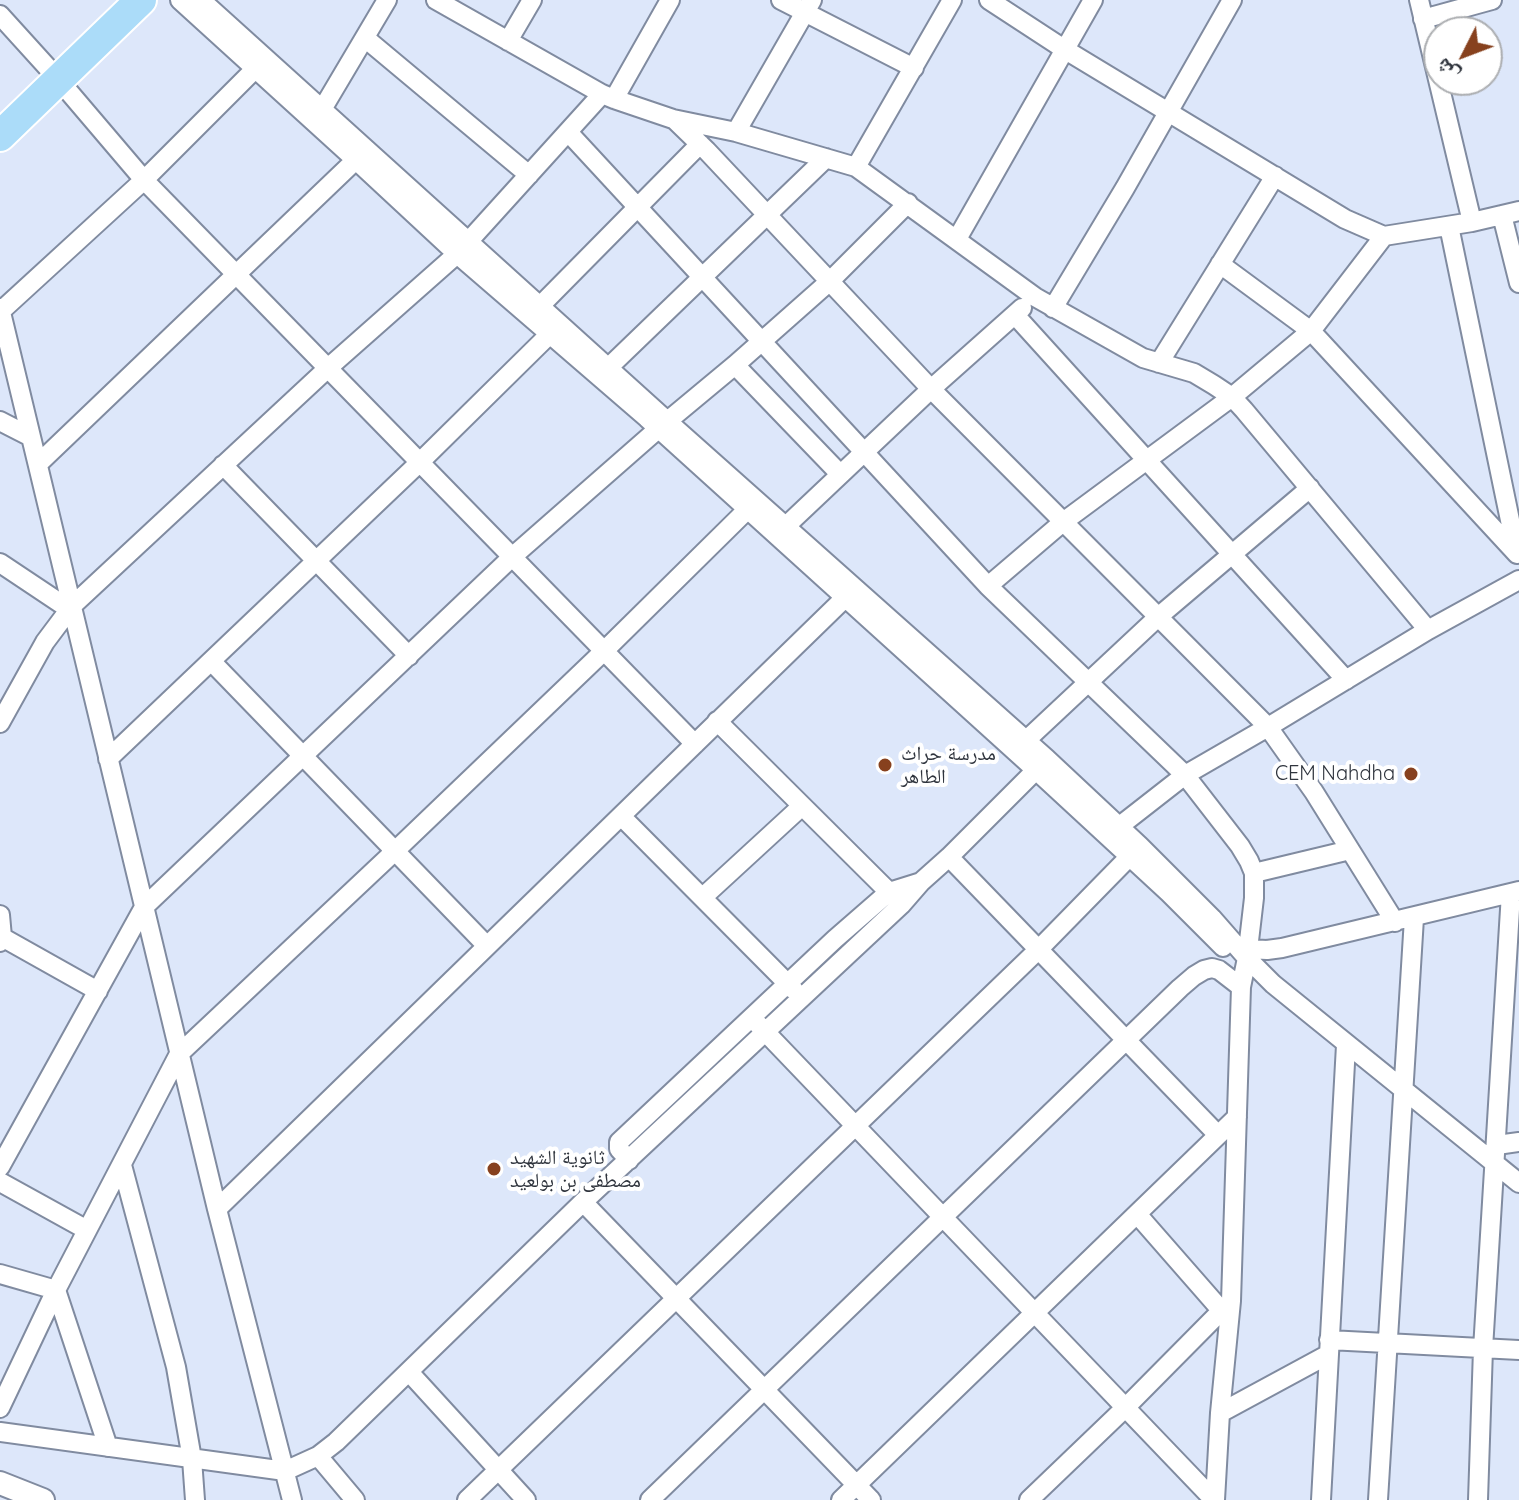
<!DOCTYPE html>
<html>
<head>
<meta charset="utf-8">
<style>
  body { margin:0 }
  #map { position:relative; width:1519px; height:1500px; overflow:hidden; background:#dde7fa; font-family:Quicksand,"Noto Naskh Arabic",sans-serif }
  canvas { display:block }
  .north { position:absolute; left:1423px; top:16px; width:80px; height:80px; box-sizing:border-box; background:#fff; border:2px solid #acaeb1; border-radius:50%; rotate:228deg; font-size:22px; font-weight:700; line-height:32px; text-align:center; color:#2f343d }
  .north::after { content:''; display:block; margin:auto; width:28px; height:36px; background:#87411e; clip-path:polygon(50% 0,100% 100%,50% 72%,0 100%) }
</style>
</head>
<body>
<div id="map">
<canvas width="1519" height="1500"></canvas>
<div class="north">ش</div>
</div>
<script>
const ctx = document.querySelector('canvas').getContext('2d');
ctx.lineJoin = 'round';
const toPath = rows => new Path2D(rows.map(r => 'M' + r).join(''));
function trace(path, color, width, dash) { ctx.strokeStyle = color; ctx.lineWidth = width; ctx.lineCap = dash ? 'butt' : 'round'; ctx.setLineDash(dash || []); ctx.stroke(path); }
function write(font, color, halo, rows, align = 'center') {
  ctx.font = font + ' Quicksand,"Noto Naskh Arabic",sans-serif'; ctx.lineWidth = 8; ctx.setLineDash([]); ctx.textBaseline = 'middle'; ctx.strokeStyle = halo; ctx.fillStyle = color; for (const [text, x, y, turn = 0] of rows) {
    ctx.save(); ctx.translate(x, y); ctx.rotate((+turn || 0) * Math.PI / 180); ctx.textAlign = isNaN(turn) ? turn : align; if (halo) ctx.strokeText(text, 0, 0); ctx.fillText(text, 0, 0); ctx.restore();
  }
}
const minor = toPath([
  [180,0,356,160,457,254,647,418,1036,770,1169,893,1223,947],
  [201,0,667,421,1047,759,1140,846,1212,918,1247,958,1273,984,1519,1183],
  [436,0,602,94,614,99,673,119,736,132,856,167,1035,297,1143,358,1194,373,1214,385,1232,397,1244,410,1428,630],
  [781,0,914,68],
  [989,0,1064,49,1345,219,1384,236,1472,222,1519,211],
  [1419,0,1472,222],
  [0,15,58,79,144,180,695,744],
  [1423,19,1492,0],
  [365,38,529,175],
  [508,41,532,0],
  [614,99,670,0],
  [317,118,387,0],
  [675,120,707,151,931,389,1268,727,1314,792,1395,922],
  [568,132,988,586,1185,775,1240,846,1249,861,1254,873,1254,898,1247,958,1241,987,1231,1301,1220,1413,1215,1500],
  [736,132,812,0],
  [856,167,952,0],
  [1502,215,1519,283],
  [1449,226,1517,554],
  [957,239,1093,0],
  [1220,264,1311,331,1517,554],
  [540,306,700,144],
  [0,308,217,1209,292,1500],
  [1053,308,1125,188,1232,0],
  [1,311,144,180,263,61],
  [1015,315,1346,680],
  [1159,363,1275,176],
  [735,365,840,474],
  [609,367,826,158],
  [0,421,31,437],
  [38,464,364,152],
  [223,465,409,656],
  [786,526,931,389,1022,308],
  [0,563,69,609],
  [988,586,1063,522,1232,397,1311,331,1384,236],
  [211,661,487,946],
  [717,721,897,900],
  [0,723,45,642,72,606,328,368,457,254,602,94],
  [1020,746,1158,617,1310,488],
  [108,759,420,462,558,326],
  [621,816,794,990],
  [1112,832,1185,775,1268,727,1428,630,1519,580],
  [949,857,1218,1135],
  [1254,873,1350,850],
  [703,897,802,806],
  [0,915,2,937,0,942],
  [0,936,98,991],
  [1248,949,1267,950,1282,948,1519,891],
  [752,1018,1214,1500],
  [1497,1145,1519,1142],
  [629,1160,619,1149,619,1142,835,939,889,892,921,882],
  [122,1165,176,1367,192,1459,195,1500],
  [0,1167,144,907,512,557,658,429,735,365,830,281,908,203],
  [0,1182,87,1230],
  [583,1202,871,1500],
  [217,1209,853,590],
  [1137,1214,1221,1310],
  [0,1274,56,1290,108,1447],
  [1329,1340,1519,1350],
  [409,1372,526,1500],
  [0,1408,56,1290,179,1054,395,851,604,651,755,502],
  [1220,1413,1329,1354],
  [0,1432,285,1471,318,1456,336,1442,583,1202,901,905,921,882,949,857,1042,764],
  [318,1456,355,1500],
  [467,1500,1038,950,1135,851],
  [650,1500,1180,988,1194,976,1204,970,1212,968,1219,970,1241,987],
  [841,1500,1237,1117],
  [1029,1500,1126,1407,1231,1301],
  [1321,1500,1346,1045],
  [1378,1500,1414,918],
  [1478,1500,1483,1349,1511,893]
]);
const tertiary = toPath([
  [0,1483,43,1500]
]);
const primary = toPath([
  [0,136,141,0]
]);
const markers = [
  [885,765,8,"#87411e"],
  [1411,774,8,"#87411e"],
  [494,1169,8,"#87411e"]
];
const poiNames = [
  ["مدرسة حراث",901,754],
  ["الطاهر",901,777],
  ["CEM Nahdha",1395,774,"right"],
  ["ثانوية الشهيد",510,1158],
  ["مصطفى بن بولعيد",510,1181]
];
trace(minor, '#808ba0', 22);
trace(tertiary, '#808ba0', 26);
trace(primary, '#fff', 34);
trace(minor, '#fff', 18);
trace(tertiary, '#fff', 22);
trace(primary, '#abdcf9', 30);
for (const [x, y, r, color] of markers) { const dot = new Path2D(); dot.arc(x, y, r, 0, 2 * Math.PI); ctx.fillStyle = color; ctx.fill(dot); trace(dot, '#fff', 3); }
write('20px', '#2f343d', '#fff', poiNames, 'left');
</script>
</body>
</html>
